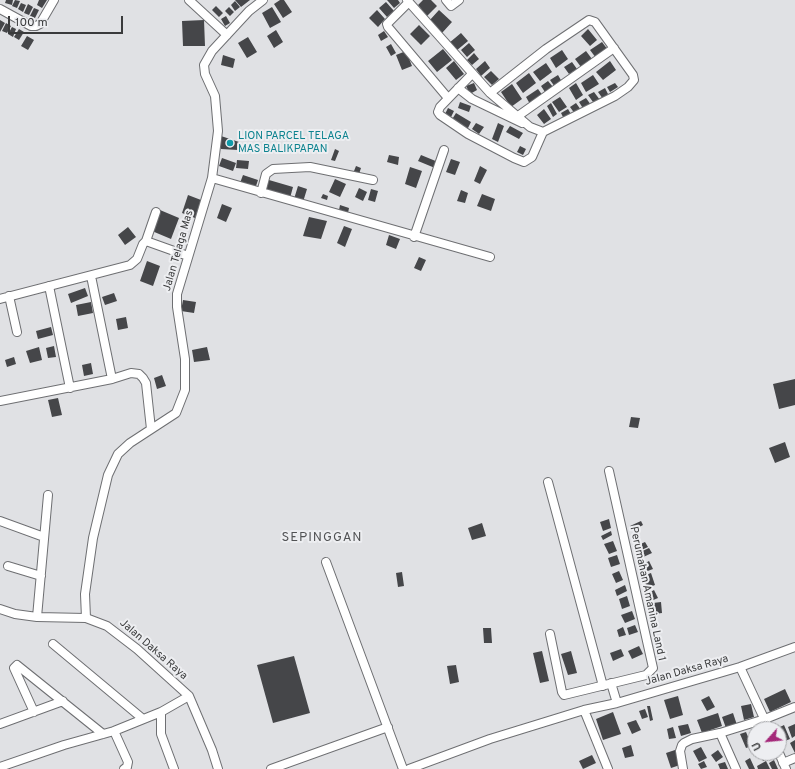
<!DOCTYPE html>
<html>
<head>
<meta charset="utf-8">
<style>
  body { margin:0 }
  #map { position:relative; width:795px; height:769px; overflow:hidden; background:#e0e1e4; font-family:Overpass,sans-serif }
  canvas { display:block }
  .north { position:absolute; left:747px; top:721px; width:40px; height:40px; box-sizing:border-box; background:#edeef1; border:1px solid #a5a6a9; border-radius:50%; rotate:243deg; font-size:11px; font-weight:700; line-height:16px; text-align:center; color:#3a3b3c }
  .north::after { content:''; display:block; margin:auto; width:14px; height:18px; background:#a42779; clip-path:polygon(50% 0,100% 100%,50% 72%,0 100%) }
  .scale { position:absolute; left:8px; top:16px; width:115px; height:18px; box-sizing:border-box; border:2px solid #3a3b3c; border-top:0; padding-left:5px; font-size:12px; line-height:14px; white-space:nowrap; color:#3a3b3c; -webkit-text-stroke:3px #edeef1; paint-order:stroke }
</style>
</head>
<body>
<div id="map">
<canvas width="795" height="769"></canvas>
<div class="north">U</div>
<div class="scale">100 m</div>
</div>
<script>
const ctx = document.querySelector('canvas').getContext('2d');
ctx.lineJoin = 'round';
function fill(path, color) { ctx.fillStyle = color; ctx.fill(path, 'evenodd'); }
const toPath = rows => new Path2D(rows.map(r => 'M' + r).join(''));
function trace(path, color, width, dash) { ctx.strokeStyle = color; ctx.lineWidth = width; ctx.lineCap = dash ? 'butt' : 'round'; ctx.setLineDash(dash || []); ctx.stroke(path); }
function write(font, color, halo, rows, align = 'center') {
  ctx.font = font + ' Overpass,sans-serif'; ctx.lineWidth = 4; ctx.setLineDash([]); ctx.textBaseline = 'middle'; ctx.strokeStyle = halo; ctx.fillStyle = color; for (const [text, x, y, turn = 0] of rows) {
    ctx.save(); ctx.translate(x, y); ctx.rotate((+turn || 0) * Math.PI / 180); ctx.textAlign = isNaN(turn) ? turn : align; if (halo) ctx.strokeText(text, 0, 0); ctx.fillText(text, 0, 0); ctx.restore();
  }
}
const building = toPath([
  [6,0,13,0,12,5,5,3],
  [15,0,20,1,17,8,12,6],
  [39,0,47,0,42,8,37,5],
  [235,0,250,0,241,7],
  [280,0,284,0,292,12,283,18,274,4],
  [387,0,398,0,400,3,394,8],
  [423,0,431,0,437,6,427,16,418,5],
  [235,1,240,7,235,11,231,5],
  [386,2,394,11,387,17,379,8],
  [21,3,26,5,23,12,18,9],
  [28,4,33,7,29,15,24,13],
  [216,6,223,13,219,17,212,10],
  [229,7,234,12,230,16,225,11],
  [272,7,281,22,270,28,262,13],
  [34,8,39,10,35,18,30,16],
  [377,10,385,19,378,27,369,18],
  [439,10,452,22,442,33,429,21],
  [226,16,230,23,225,26,221,19],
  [0,20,5,23,0,32],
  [204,20,205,46,183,46,182,21],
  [6,23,11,26,7,33,2,31],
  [419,25,430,36,421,45,410,34],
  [12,27,16,29,13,37,8,34],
  [19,29,24,32,19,40,14,37],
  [588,29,597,40,590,46,581,36],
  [276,30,283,42,274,48,267,36],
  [384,31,388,37,381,41,378,35],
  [461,33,468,41,456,51,449,43],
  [27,36,34,40,28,50,21,46],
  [248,37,257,52,247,58,238,43],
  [602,42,608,50,596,58,590,50],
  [469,43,475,50,467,57,461,50],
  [391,44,396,53,391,56,386,47],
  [443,49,452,60,437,72,428,61],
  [562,50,568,59,556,68,550,58],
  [406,51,412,66,402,70,396,55],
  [586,51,592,59,581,67,575,59],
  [474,53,479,59,472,65,467,60],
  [223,55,235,59,233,68,221,65],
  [454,61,464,74,456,80,446,68],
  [485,61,490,68,481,76,476,69],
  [610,61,616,70,603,80,596,72],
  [572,62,577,69,569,74,564,67],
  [546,63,552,72,540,81,533,72],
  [491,71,499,79,492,85,484,77],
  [529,73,536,83,523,93,516,83],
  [558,75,562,82,555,87,550,80],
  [593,75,599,84,586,92,581,83],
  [548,81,553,87,545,92,541,86],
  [474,83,477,90,470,94,466,86],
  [576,83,583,95,576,100,569,88],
  [615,83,618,87,610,92,607,87],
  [512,84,522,99,511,107,501,92],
  [605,88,608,94,603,99,598,92],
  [538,89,543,96,530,104,526,97],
  [594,92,600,100,593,102,588,95],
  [560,97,567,107,559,112,552,102],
  [586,98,591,105,584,110,579,102],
  [460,102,471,106,469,112,458,108],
  [551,103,557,114,553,117,547,106],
  [576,103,581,110,575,114,570,107],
  [448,108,454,111,451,117,445,114],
  [544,109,551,119,544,124,537,115],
  [568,109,572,116,564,119,561,113],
  [456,113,471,122,467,130,451,121],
  [476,123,484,127,479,134,472,129],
  [498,123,504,126,498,142,492,139],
  [510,126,523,133,519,139,506,132],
  [221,136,239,142,238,150,221,149],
  [520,146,526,149,523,155,517,152],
  [335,149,339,151,335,161,331,160],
  [389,155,399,157,398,165,387,162],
  [421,155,438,162,435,168,418,161],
  [222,158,236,163,233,171,219,166],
  [451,159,460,162,455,175,446,172],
  [237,160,249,161,248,169,236,168],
  [356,166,361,168,359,174,354,171],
  [480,166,487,170,480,184,474,181],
  [410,167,422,171,416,188,405,184],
  [243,175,258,180,255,189,240,183],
  [335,179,346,184,340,197,329,192],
  [269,180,293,187,290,198,266,191],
  [298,186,307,189,303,202,294,199],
  [359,188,367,192,363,201,355,197],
  [371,189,378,191,375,202,368,200],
  [461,190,468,193,465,203,457,201],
  [323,194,328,196,327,200,321,198],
  [482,194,495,199,491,211,477,206],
  [188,195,201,200,195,218,182,213],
  [222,204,232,208,226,222,217,218],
  [340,205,349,208,348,213,339,210],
  [160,210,179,218,171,239,152,231],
  [309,217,327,221,321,239,303,236],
  [344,226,352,229,345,247,337,243],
  [128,227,136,237,125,245,118,235],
  [389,235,400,239,396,249,386,245],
  [419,257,426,260,421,271,414,268],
  [147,261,160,266,153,286,140,281],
  [85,288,88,296,71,303,68,294],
  [114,293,117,301,105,305,102,297],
  [183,300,196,302,194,313,181,311],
  [91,302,93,313,78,316,76,305],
  [126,317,128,328,118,330,116,319],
  [51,327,53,335,38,339,36,331],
  [54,346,56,357,48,358,46,348],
  [39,347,42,360,30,363,26,351],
  [207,347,210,360,194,362,192,350],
  [14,357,16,364,7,367,5,360],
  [91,363,93,374,84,376,82,365],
  [162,375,166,386,157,389,154,378],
  [795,379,795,405,779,409,773,384],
  [58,398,62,415,52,417,48,400],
  [631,417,640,418,638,428,629,427],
  [785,442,790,457,775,463,769,448],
  [609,519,611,528,603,531,600,522],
  [641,521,643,525,632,531,630,526],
  [482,523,486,536,472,540,468,528],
  [611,531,612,535,603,540,601,536],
  [613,541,617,551,609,554,604,544],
  [645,542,648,547,637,552,634,547],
  [649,548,652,553,639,559,636,554],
  [617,555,620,564,611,567,608,558],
  [649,561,653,569,645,572,642,565],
  [619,571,623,580,616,583,612,574],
  [402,572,404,586,398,587,396,573],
  [651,573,655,585,647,588,643,576],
  [625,585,627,591,617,596,615,590],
  [654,590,658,598,651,601,647,594],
  [627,596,630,606,622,609,619,599],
  [661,602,662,613,654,614,653,603],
  [632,611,635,619,625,623,621,615],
  [635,625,638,632,629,635,627,628],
  [623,627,626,635,619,637,617,630],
  [483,628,491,628,492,643,484,643],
  [639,646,643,654,632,659,628,651],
  [621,649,624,656,613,661,610,653],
  [542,651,549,681,540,683,533,653],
  [571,651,577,673,568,675,561,654],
  [294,656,310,713,273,723,257,665],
  [456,665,459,682,450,684,447,666],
  [785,689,791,702,770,712,764,699],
  [678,696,683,715,670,719,664,700],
  [709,696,715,707,707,711,701,700],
  [751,704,754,717,744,720,741,706],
  [647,706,650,706,653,720,650,721],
  [645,709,648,717,642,719,639,711],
  [613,712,621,734,603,740,596,719],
  [718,713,722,726,702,733,697,720],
  [733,713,737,725,726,728,722,717],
  [636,720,641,730,632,734,627,723],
  [688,724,691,733,681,736,678,726],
  [795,724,795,736,792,738,788,727],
  [784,725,790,739,785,741,778,728],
  [673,727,676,738,669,739,667,729],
  [746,732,752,746,746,748,740,734],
  [795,740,795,753,790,743],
  [631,745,634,756,625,758,622,748],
  [701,747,707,758,699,762,693,751],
  [675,750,680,765,671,768,666,753],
  [718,750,723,757,716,762,711,755],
  [759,753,773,753,774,756,763,761],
  [592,755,596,763,583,769,579,761],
  [750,758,755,769,749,769,745,761],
  [774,760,778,769,772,769,769,763],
  [704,761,707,767,701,769,698,764],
  [766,761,770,769,758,769,757,766],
  [725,762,728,769,720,769,718,764]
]);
const minor = toPath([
  [189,0,227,35],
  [407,0,490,93,530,127,543,132,615,96,628,87,634,80,633,75,595,22,589,20,546,49,490,93],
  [446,0,451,6,459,0],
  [409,2,387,24,388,27,448,98],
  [0,9,31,26,36,26,40,24,54,0],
  [472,74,440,107,438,112,440,115,468,134,514,158,524,162,532,157,543,132],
  [458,88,472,99,522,123],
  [518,116,614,48],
  [212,178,490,257],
  [261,193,266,174,273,169,310,167,373,180],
  [414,237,444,150],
  [146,241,156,212],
  [91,276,112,379,131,373,139,374,143,378,146,383,151,429],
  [49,286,70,388],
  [9,296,17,332],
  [0,299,130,265,137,259,143,244,146,241,188,256],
  [0,401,112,379],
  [548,482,603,686],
  [0,521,44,537],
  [326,562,403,769],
  [8,566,41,576],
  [0,609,15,614,37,617,86,618,107,626,137,649,189,696,212,750,218,769],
  [37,617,48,495],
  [86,618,85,594,93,538,108,475,118,454,130,443,176,413,185,390,185,359,177,307,177,294,212,178,218,131,215,96,205,74,204,65,212,51,249,11,263,0],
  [550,634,562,692,564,695,646,675,653,668,609,471],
  [53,644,143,719],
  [740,667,769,729],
  [611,683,617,703],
  [584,710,608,769],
  [34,712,14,668,17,665,103,734],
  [161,712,161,734,174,769],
  [0,724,63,701],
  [114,731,128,762,127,767,124,769],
  [720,733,736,769],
  [779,753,786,769],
  [783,763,795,758],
  [0,767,64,745,114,731,161,712,189,696],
  [271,769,388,727],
  [409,769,490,739,584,710,617,703,740,667,795,647],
  [683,769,680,751,682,745,684,743,692,739,720,733,765,719,795,707]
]);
const markers = [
  [230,143,4,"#0f9aa8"]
];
const cultureNames = [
  ["LION PARCEL TELAGA",238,137],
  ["MAS BALIKPAPAN",238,150]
];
const streetNames = [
  ["Jalan Telaga Mas",179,251,-74],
  ["Perumahan Amanina Land 1",647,594,78],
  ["Jalan Daksa Raya",153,650,41],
  ["Jalan Daksa Raya",687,671,-16]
];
const quarterNames = [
  ["SEPINGGAN",322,538]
];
fill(building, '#454649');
trace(minor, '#6e6f72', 10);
trace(minor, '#fff', 8);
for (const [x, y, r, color] of markers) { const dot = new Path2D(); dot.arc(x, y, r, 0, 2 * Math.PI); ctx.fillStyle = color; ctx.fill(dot); trace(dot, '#edeef1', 1.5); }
write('11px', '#0d838f', '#edeef1', cultureNames, 'left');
write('11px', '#3a3b3c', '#edeef1', streetNames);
ctx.letterSpacing = '1px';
write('13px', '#525355', '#edeef1', quarterNames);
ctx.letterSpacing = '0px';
</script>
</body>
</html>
